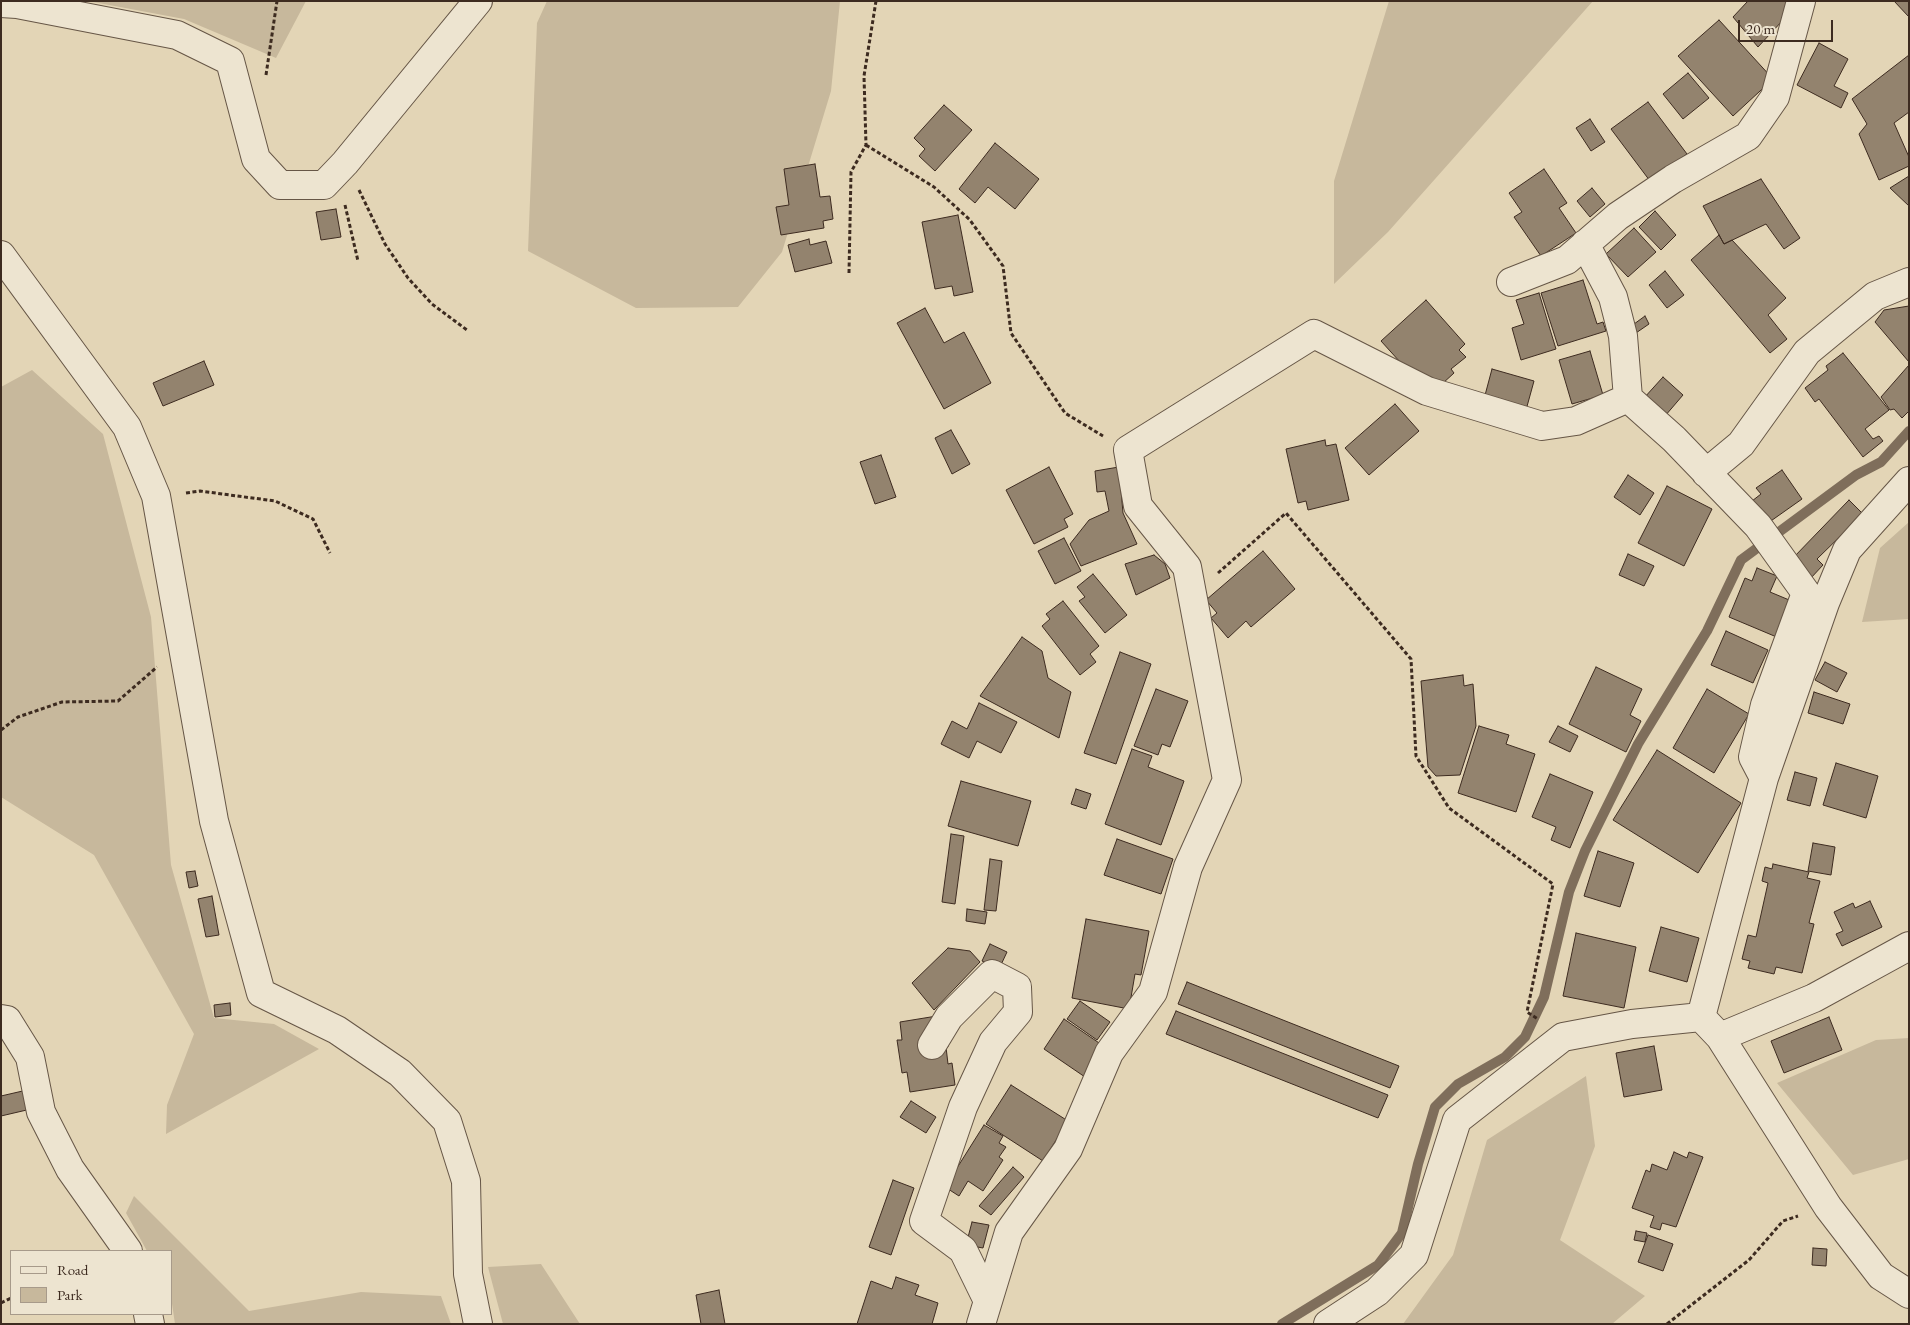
<!DOCTYPE html>
<html>
<head>
<meta charset="utf-8">
<style>
  body { margin:0 }
  #map { position:relative; width:1910px; height:1325px; overflow:hidden; background:#e3d5b6; font-family:"EB Garamond",serif }
  canvas { display:block }
  .frame { position:absolute; inset:0; border:2px solid #3d2b20; pointer-events:none }
  .legend { position:absolute; left:10px; top:1250px; width:162px; height:65px; box-sizing:border-box; background:#ede4d0; border:1px solid #a79a8a; margin:0; padding:6px 9px; list-style:none; font-size:15px; color:#3d2b20 }
  .legend li { display:flex; align-items:center; gap:10px; height:25px }
  .legend b { width:25px; border:1px solid #a79a8a }
  .scale { position:absolute; left:1738px; top:20px; width:95px; height:22px; box-sizing:border-box; border:2px solid #3d2b20; border-top:0; padding-left:6px; font-size:15px; line-height:18px; white-space:nowrap; color:#3d2b20; -webkit-text-stroke:4px #ede4d0; paint-order:stroke }
</style>
</head>
<body>
<div id="map">
<canvas width="1910" height="1325"></canvas>
<div class="frame"></div>
<ul class="legend">
<li><b style="height:6px;background:#ede4d0"></b>Road</li>
<li><b style="height:14px;background:#c7b89c"></b>Park</li>
</ul>
<div class="scale">20 m</div>
</div>
<script>
const ctx = document.querySelector('canvas').getContext('2d');
ctx.lineJoin = 'round';
function fill(path, color) { ctx.fillStyle = color; ctx.fill(path, 'evenodd'); }
const toPath = rows => new Path2D(rows.map(r => 'M' + r).join(''));
function trace(path, color, width, dash) { ctx.strokeStyle = color; ctx.lineWidth = width; ctx.lineCap = dash ? 'butt' : 'round'; ctx.setLineDash(dash || []); ctx.stroke(path); }
const green = toPath([
  [88,1,306,1,276,58,184,19],
  [547,1,840,1,831,91,782,252,738,307,636,308,528,251,537,23],
  [1389,1,1593,1,1388,232,1334,284,1334,181],
  [32,370,103,434,151,617,171,865,214,1018,274,1024,319,1049,166,1134,167,1105,194,1034,94,855,1,797,1,387],
  [1909,522,1909,619,1862,622,1880,548],
  [1909,1038,1909,1159,1853,1175,1777,1083,1876,1040],
  [1586,1076,1595,1146,1560,1240,1645,1296,1612,1324,1403,1324,1453,1255,1487,1140],
  [134,1196,249,1311,361,1292,441,1296,451,1324,175,1324,171,1297,171,1251,147,1251,126,1213],
  [541,1264,580,1324,581,1324,503,1324,488,1267]
]);
const stream = toPath([
  [1282,1324,1378,1265,1402,1233,1418,1164,1435,1107,1458,1084,1505,1057,1525,1037,1544,997,1569,892,1585,851,1638,744,1707,631,1741,560,1856,475,1881,462,1909,431]
]);
const building = toPath([
  [1748,1,1796,1,1796,6,1758,47,1733,17,1748,1],
  [1894,1,1909,1,1909,17,1894,1],
  [1719,20,1773,79,1733,116,1678,56,1719,20],
  [1819,43,1848,59,1834,86,1848,93,1841,108,1797,85,1819,43],
  [1909,55,1909,112,1894,123,1909,157,1909,166,1879,180,1859,134,1867,124,1852,99,1909,55],
  [1688,73,1709,98,1683,119,1663,94,1688,73],
  [1648,102,1687,154,1650,181,1611,129,1648,102],
  [944,105,972,130,935,171,919,156,925,149,914,138,944,105],
  [1590,119,1605,142,1591,151,1576,128,1590,119],
  [995,143,1039,179,1015,209,988,187,975,203,959,189,995,143],
  [815,164,820,197,830,196,833,219,823,221,824,228,781,235,776,207,789,205,784,169,815,164],
  [1544,169,1567,203,1559,208,1576,233,1541,256,1514,217,1522,212,1509,193,1544,169],
  [1909,176,1909,206,1890,188,1909,176],
  [1761,179,1800,238,1784,249,1766,224,1724,244,1703,206,1761,179],
  [1592,188,1605,204,1590,217,1577,201,1592,188],
  [336,209,341,237,321,240,316,212,336,209],
  [1655,211,1676,235,1661,250,1639,227,1655,211],
  [958,215,973,292,954,296,952,286,935,289,922,222,958,215],
  [1634,228,1656,252,1628,277,1606,254,1634,228],
  [1719,235,1724,244,1732,240,1786,298,1768,315,1787,339,1770,353,1691,260,1719,235],
  [809,239,810,245,826,241,832,263,795,272,788,245,809,239],
  [1665,271,1684,295,1667,308,1649,285,1665,271],
  [1583,280,1597,324,1603,322,1606,331,1558,346,1541,293,1583,280],
  [1539,293,1556,349,1521,360,1512,328,1524,324,1516,300,1539,293],
  [1426,300,1465,344,1459,350,1466,357,1451,369,1454,373,1442,384,1410,373,1381,341,1426,300],
  [1909,306,1909,362,1875,322,1884,310,1909,306],
  [925,308,944,343,964,332,991,383,944,409,897,323,925,308],
  [1645,316,1649,324,1633,335,1630,327,1645,316],
  [1590,351,1603,395,1572,404,1559,360,1590,351],
  [1843,353,1889,410,1865,429,1873,439,1879,436,1883,441,1863,457,1819,399,1815,402,1805,388,1828,370,1826,366,1843,353],
  [204,361,214,385,163,406,153,383,204,361],
  [1909,365,1909,411,1902,418,1894,409,1890,410,1881,397,1909,365],
  [1492,369,1534,381,1526,410,1484,399,1492,369],
  [1663,377,1683,395,1665,416,1644,398,1663,377],
  [1395,404,1419,431,1369,475,1345,448,1395,404],
  [951,430,970,464,952,474,935,438,951,430],
  [1325,440,1326,446,1336,444,1349,500,1308,510,1306,501,1298,503,1286,449,1325,440],
  [881,455,896,497,875,504,860,462,881,455],
  [1049,467,1073,514,1064,519,1068,527,1034,544,1006,490,1049,467],
  [1119,467,1123,513,1137,544,1081,566,1070,544,1089,520,1109,511,1105,491,1097,492,1095,471,1119,467],
  [1782,470,1802,499,1768,523,1752,501,1761,494,1756,488,1782,470],
  [1628,475,1654,493,1640,515,1614,497,1628,475],
  [1667,486,1712,509,1684,566,1638,543,1667,486],
  [1849,500,1863,514,1817,559,1823,565,1810,579,1793,558,1849,500],
  [1064,538,1081,571,1055,584,1038,551,1064,538],
  [1263,551,1295,589,1251,627,1246,621,1228,638,1211,618,1217,613,1206,600,1263,551],
  [1628,554,1654,566,1644,586,1619,575,1628,554],
  [1154,555,1165,564,1170,578,1136,595,1125,564,1154,555],
  [1757,568,1777,576,1770,592,1794,602,1779,638,1729,617,1745,578,1752,581,1757,568],
  [1093,574,1127,615,1105,633,1079,601,1085,597,1077,587,1093,574],
  [1063,601,1099,646,1090,654,1096,662,1080,675,1042,626,1050,619,1046,614,1063,601],
  [1726,631,1768,650,1753,683,1711,665,1726,631],
  [1022,637,1042,651,1048,678,1071,692,1059,738,980,696,1022,637],
  [1120,652,1151,664,1116,764,1084,753,1120,652],
  [1825,662,1847,673,1837,692,1815,680,1825,662],
  [1596,667,1642,689,1630,715,1641,721,1626,752,1569,724,1596,667],
  [1463,675,1464,686,1473,684,1476,726,1460,775,1436,776,1428,767,1421,681,1463,675],
  [1156,689,1188,701,1170,747,1162,744,1158,755,1134,746,1156,689],
  [1707,689,1749,714,1714,773,1673,748,1707,689],
  [1814,692,1850,704,1843,724,1808,713,1814,692],
  [979,703,1017,722,1001,753,977,741,969,758,941,744,952,721,967,729,979,703],
  [1479,726,1509,735,1506,744,1535,754,1516,812,1458,793,1479,726],
  [1558,726,1578,736,1570,752,1549,742,1558,726],
  [1132,749,1152,756,1148,767,1184,781,1161,845,1105,824,1132,749],
  [1657,750,1741,803,1698,873,1613,820,1657,750],
  [1836,763,1878,776,1866,818,1823,805,1836,763],
  [1795,772,1817,778,1810,806,1787,800,1795,772],
  [1550,774,1593,792,1570,848,1551,840,1556,827,1532,817,1550,774],
  [961,781,1031,801,1018,846,948,826,961,781],
  [1076,789,1091,794,1086,809,1071,804,1076,789],
  [951,834,964,836,955,904,942,902,951,834],
  [1117,839,1173,859,1161,894,1104,875,1117,839],
  [1813,843,1835,847,1831,875,1808,871,1813,843],
  [1598,851,1634,863,1620,907,1584,896,1598,851],
  [990,859,1002,861,996,911,984,910,990,859],
  [1773,864,1809,872,1807,878,1820,881,1809,923,1814,924,1802,973,1776,967,1774,974,1748,968,1750,961,1742,959,1748,935,1756,937,1768,883,1762,881,1765,867,1772,869,1773,864],
  [195,871,198,886,189,888,186,872,195,871],
  [212,896,219,935,206,937,198,899,212,896],
  [1870,901,1882,927,1842,946,1836,934,1843,931,1834,912,1853,903,1855,908,1870,901],
  [967,909,987,912,985,924,966,921,967,909],
  [1086,919,1149,931,1141,975,1135,974,1129,1009,1072,998,1086,919],
  [1661,927,1699,938,1687,982,1649,971,1661,927],
  [1576,933,1636,947,1624,1008,1563,996,1576,933],
  [990,944,1007,952,999,969,982,961,990,944],
  [948,948,970,951,980,962,934,1010,912,983,948,948],
  [1187,982,1399,1066,1390,1088,1178,1004,1187,982],
  [1080,1001,1110,1022,1097,1040,1067,1019,1080,1001],
  [230,1003,231,1015,215,1017,214,1005,230,1003],
  [1176,1011,1388,1095,1378,1118,1166,1034,1176,1011],
  [943,1015,948,1047,946,1047,948,1064,952,1063,955,1085,910,1092,907,1072,902,1073,897,1040,902,1040,900,1022,943,1015],
  [1829,1017,1842,1050,1784,1073,1771,1041,1829,1017],
  [1064,1019,1105,1047,1085,1077,1044,1049,1064,1019],
  [1654,1046,1662,1090,1624,1097,1616,1053,1654,1046],
  [1011,1085,1068,1121,1043,1161,986,1124,1011,1085],
  [27,1090,31,1109,1,1116,1,1096,27,1090],
  [911,1101,936,1117,926,1133,900,1117,911,1101],
  [984,1125,1003,1136,999,1143,1006,1147,999,1157,1003,1160,983,1191,968,1181,959,1196,945,1187,984,1125],
  [1674,1152,1687,1158,1689,1152,1703,1157,1676,1227,1662,1223,1660,1230,1650,1227,1654,1216,1632,1208,1646,1170,1650,1172,1652,1164,1667,1170,1674,1152],
  [1013,1167,1024,1177,991,1215,979,1206,1013,1167],
  [893,1180,914,1188,891,1255,869,1247,893,1180],
  [972,1222,989,1225,983,1248,966,1245,972,1222],
  [1636,1231,1647,1233,1645,1242,1634,1240,1636,1231],
  [1648,1235,1673,1244,1663,1271,1638,1262,1648,1235],
  [1813,1248,1827,1249,1826,1266,1812,1265,1813,1248],
  [896,1277,919,1285,915,1295,938,1303,932,1324,857,1324,871,1281,892,1289,896,1277],
  [719,1290,725,1324,701,1324,696,1295,719,1290]
]);
const path = toPath([
  [266,75,277,1],
  [866,145,934,187,970,220,1003,266,1011,333,1065,413,1103,436],
  [359,190,385,244,408,278,432,304,467,330],
  [345,205,358,261],
  [849,273,851,172,866,145,864,76,876,1],
  [186,493,200,491,275,501,313,519,330,553],
  [1218,573,1286,513,1411,659,1416,756,1449,808,1553,884,1527,1012,1538,1019],
  [1,730,18,717,62,702,118,701,157,667],
  [1,1303,11,1298],
  [1667,1324,1749,1260,1783,1221,1798,1216]
]);
const minor = toPath([
  [1,3,17,4,177,35,230,61,256,159,280,185,324,185,345,163,478,1],
  [1585,244,1613,297,1623,336,1628,398],
  [1,255,127,427,156,496,214,821,261,993,337,1030,400,1073,447,1121,466,1181,468,1274,478,1324],
  [1511,282,1567,260,1618,216,1673,179,1748,136,1775,97,1801,1],
  [1706,473,1741,444,1807,352,1875,296,1909,282],
  [1701,1017,1764,778,1825,603,1847,550,1909,481],
  [1701,1017,1720,1037,1828,1207,1881,1276,1909,1294],
  [1,1019,7,1020,30,1057,41,1112,70,1169,128,1251],
  [1720,1037,1814,998,1909,946],
  [932,1045,949,1017,992,974,1017,987,1018,1012,993,1042,963,1107,924,1221,963,1250,988,1301],
  [148,1314,150,1324],
  [981,1324,1009,1232,1068,1149,1109,1053,1153,992,1188,867,1227,780,1187,567,1138,506,1128,450,1314,334,1427,391,1542,426,1576,421,1628,398,1674,439,1758,526,1806,593,1765,705,1753,757,1764,778],
  [1328,1324,1377,1292,1414,1255,1457,1120,1563,1037,1632,1024,1701,1017]
]);
fill(green, '#c7b89c');
trace(stream, '#7f6e5b', 10);
fill(building, '#93836e');
trace(building, '#3d2b20', 1);
trace(minor, '#665646', 30);
trace(path, '#3d2b20', 3, [4, 2.5]);
trace(minor, '#ede4d0', 28);
</script>
</body>
</html>
